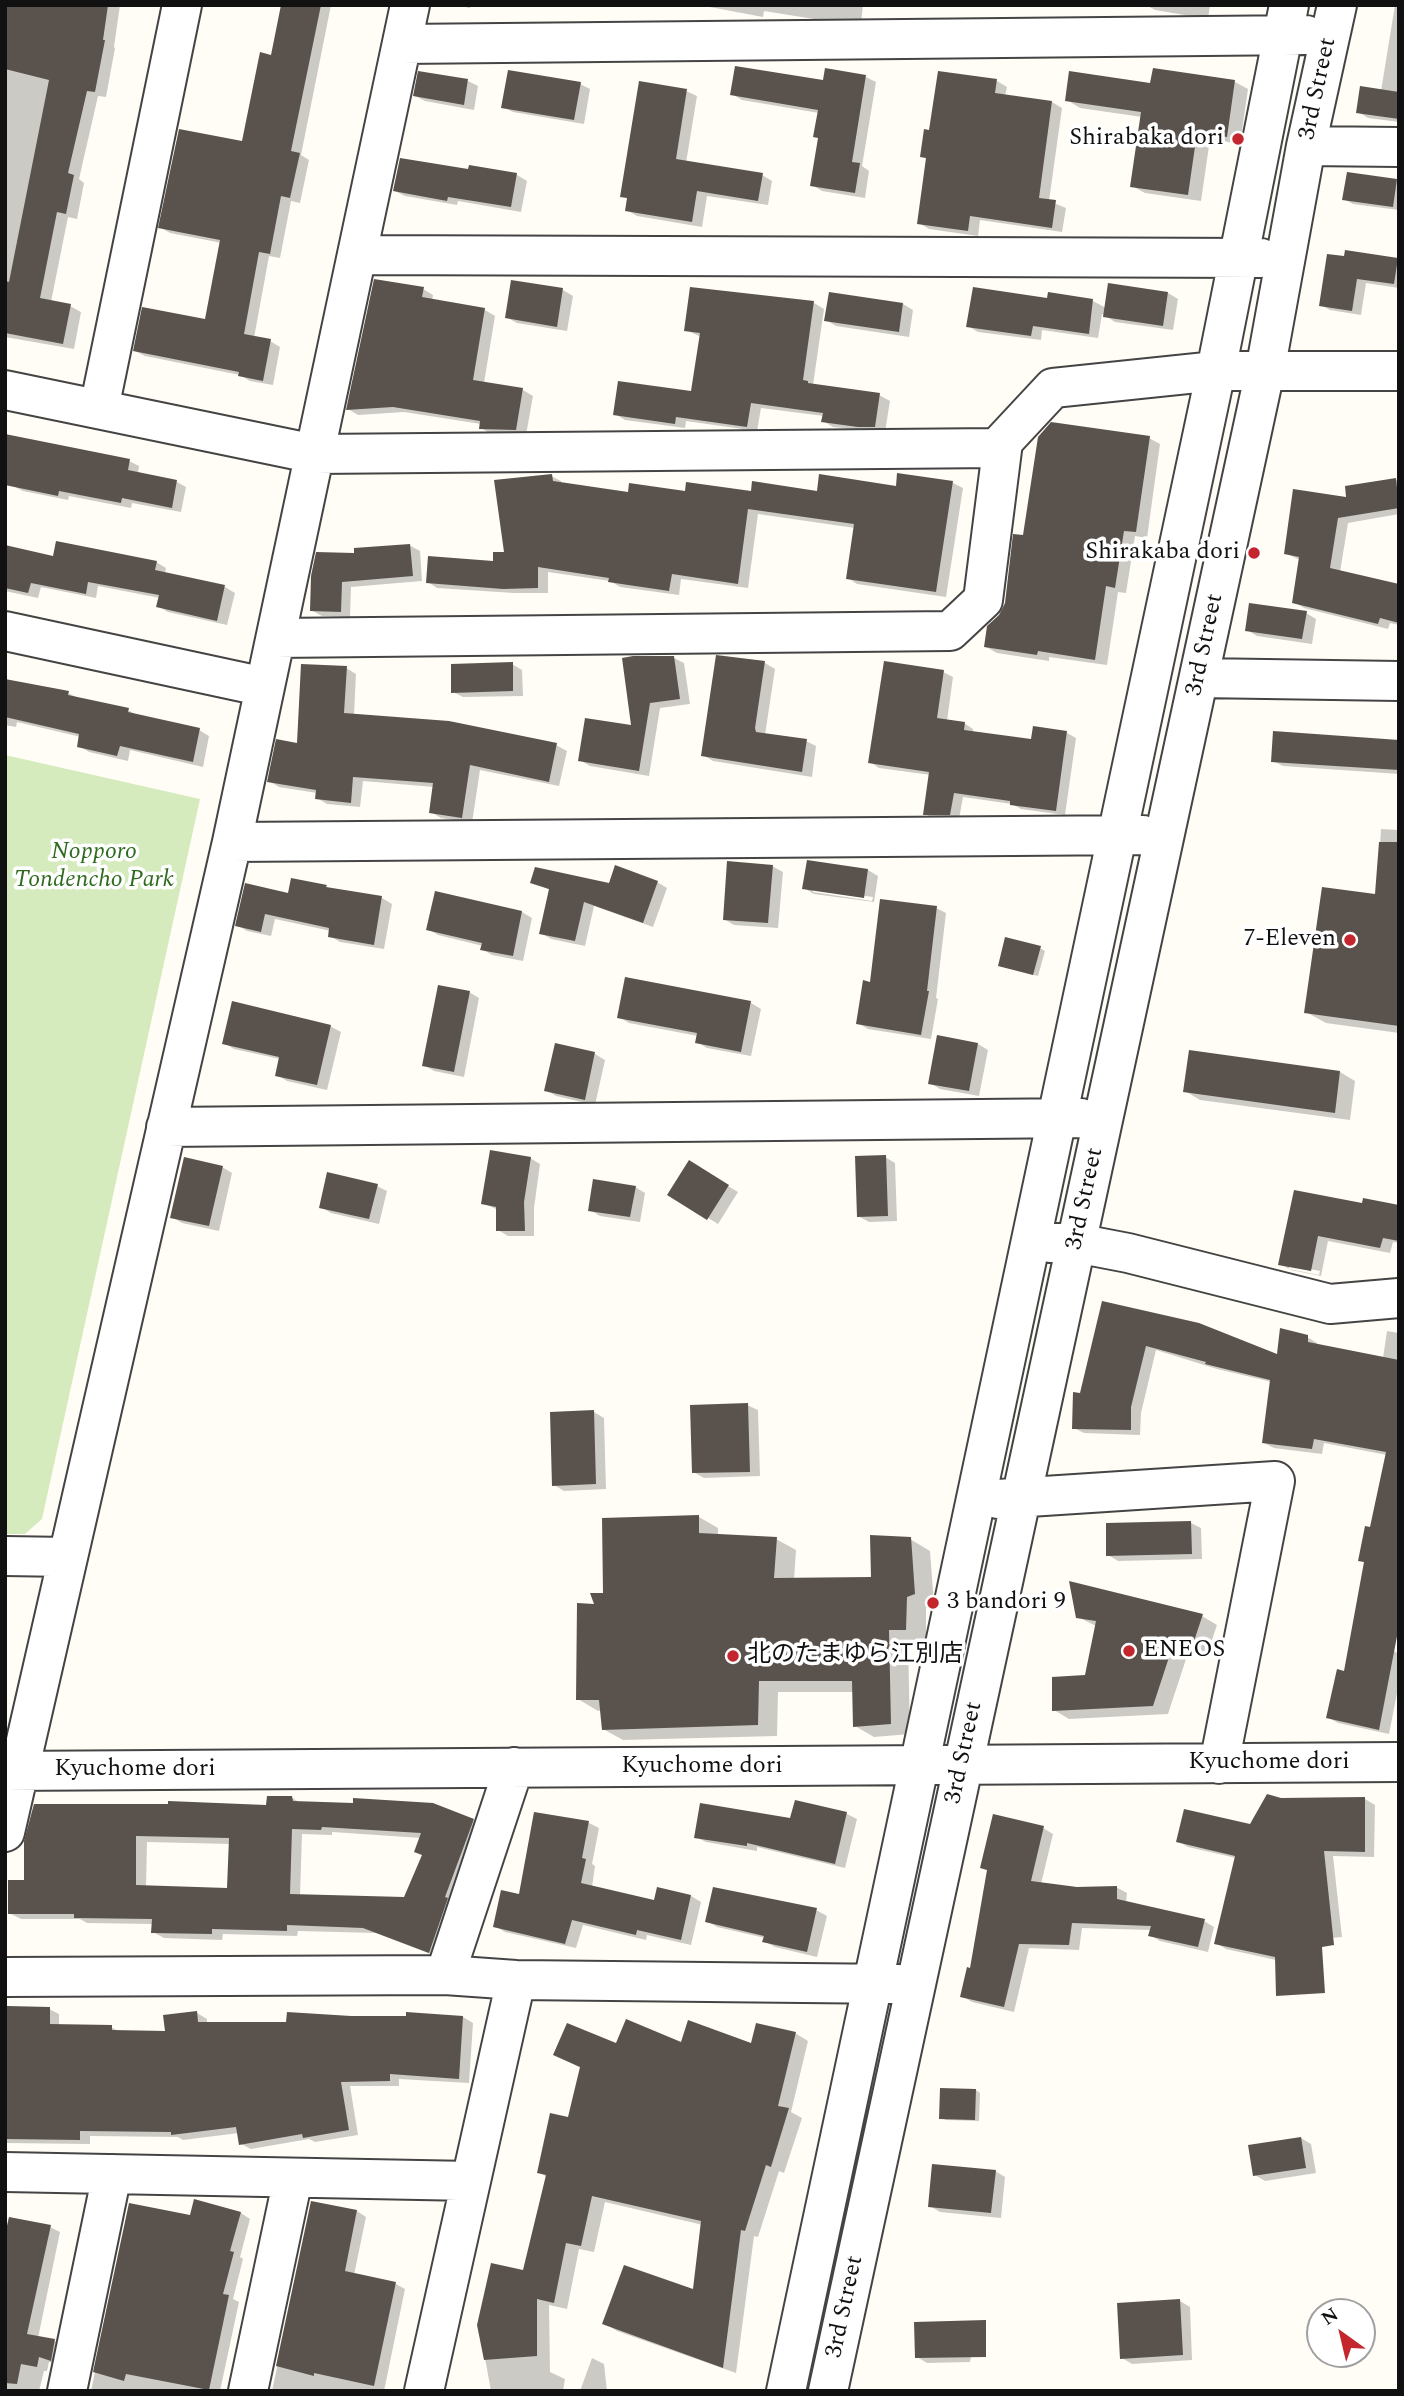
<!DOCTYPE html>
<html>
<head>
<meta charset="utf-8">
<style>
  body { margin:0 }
  #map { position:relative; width:1404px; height:2396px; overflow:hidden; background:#fffdf5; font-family:Spectral,serif }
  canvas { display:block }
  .frame { position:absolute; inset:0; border:7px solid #111; pointer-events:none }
  .north { position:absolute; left:1306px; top:2298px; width:70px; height:70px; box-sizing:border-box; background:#fff; border:2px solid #a0a0a0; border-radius:50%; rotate:326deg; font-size:19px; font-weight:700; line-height:28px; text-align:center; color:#111 }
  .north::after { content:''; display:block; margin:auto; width:24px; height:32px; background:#c4262e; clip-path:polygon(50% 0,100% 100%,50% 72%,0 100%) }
</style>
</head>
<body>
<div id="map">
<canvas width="1404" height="2396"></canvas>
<div class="frame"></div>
<div class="north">N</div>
</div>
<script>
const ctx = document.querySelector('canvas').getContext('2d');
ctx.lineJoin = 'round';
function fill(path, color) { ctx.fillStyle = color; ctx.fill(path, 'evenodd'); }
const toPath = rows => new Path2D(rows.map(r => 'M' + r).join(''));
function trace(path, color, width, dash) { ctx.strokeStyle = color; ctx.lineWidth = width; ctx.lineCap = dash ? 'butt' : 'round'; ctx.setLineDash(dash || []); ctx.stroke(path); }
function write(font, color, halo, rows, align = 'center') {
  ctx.font = font + ' Spectral,"Noto Sans JP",serif'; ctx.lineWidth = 7; ctx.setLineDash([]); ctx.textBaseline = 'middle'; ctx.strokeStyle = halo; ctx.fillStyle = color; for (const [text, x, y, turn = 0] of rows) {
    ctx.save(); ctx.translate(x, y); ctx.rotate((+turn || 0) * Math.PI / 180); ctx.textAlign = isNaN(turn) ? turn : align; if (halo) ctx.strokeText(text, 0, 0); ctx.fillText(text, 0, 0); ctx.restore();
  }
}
const green = toPath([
  [5,755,200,799,42,1519,25,1534,5,1534]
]);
const shadow = toPath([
  [5,5,120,5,114,47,115,48,106,97,98,96,79,179,84,183,77,219,68,217,51,302,70,306,81,312,74,349,5,337],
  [283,5,331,5,301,155,309,160,300,203,291,201,280,258,269,256,254,338,270,341,280,347,273,385,250,381,240,375,145,356,135,351,206,321,222,243,170,233,160,227,243,143,272,57],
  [455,5,471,5,470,8],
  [699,5,863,5,861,23,839,23,764,11,763,17],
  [1146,5,1210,5,1208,19,1155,10],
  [1395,5,1399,5,1399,122,1368,118,1358,112,1381,91],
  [1154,70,1235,82,1248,89,1240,144,1210,139,1201,201,1145,193,1132,186,1142,117,1080,108,1067,100,1152,85],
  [866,77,876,82,862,166,869,171,865,198,822,191,812,185,820,139,815,136,819,113,742,100,732,94],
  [468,81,478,86,474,110,425,101,415,96],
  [997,81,1007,87,1005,96,1052,102,1062,108,1049,201,1066,208,1062,232,980,220,978,236,929,229,919,223,928,160,922,156,930,132],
  [580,84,590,89,584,124,513,112,503,107],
  [686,91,697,96,686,163,762,175,772,181,768,205,707,196,702,227,637,216,627,210,629,199,622,196],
  [470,171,517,175,527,181,521,212,458,201,457,205,405,196,395,191],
  [1348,174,1399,181,1399,210,1353,204,1344,199],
  [1399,246,1399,288,1366,283,1361,315,1330,310,1321,305,1329,256,1397,260],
  [423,289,433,295,432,301,485,310,495,316,484,383,523,390,533,396,526,435,491,434,481,428,481,424,404,412,358,415,348,409],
  [563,290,573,296,567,331,517,323,506,317],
  [1168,293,1178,299,1173,330,1115,322,1102,314,1098,338,1042,330,1041,340,978,332,968,326,1093,301,1106,308],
  [830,294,903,304,913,310,909,337,836,326,826,320],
  [814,303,824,309,813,385,879,395,890,401,885,432,833,427,823,421,824,416,761,408,757,431,686,421,685,428,625,420,615,414,693,393,701,337,686,330],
  [1149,438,1160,444,1147,538,1135,536,1126,593,1118,592,1107,665,1049,657,1049,661,997,653,986,647,1006,603,1025,537],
  [129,461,139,466,138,474,177,482,186,487,181,512,132,503,131,508,69,496,68,500,23,491,13,486],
  [899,475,953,483,963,488,946,597,857,584,848,578,855,528,758,514,748,588,681,579,679,595,620,587,610,581,548,572,548,593,514,593,437,588,428,582,494,563,506,553,551,476,561,481,562,484,629,494,818,493,897,488],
  [1395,480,1399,481,1399,514,1348,523,1340,572,1399,586,1399,625,1390,623,1388,629,1304,608,1294,602,1300,560,1285,553,1349,499],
  [409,545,420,551,422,581,351,587,350,617,322,616,311,610,356,555],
  [5,547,55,558,156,562,166,568,165,574,225,587,235,593,227,625,168,612,158,606,160,598,98,586,96,598,41,587,38,598,5,591],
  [1306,613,1316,619,1312,644,1257,636,1247,630],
  [717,657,765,663,775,669,765,735,806,741,816,746,812,777,713,761,703,755],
  [674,658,684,663,690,704,660,708,649,776,590,766,580,760,634,727],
  [512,664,522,670,523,696,463,697,453,692],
  [346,668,356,674,354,715,556,745,567,751,559,786,480,770,472,823,441,818,431,812,434,787,363,781,360,807,327,804,317,798,317,793,279,787,269,781,298,745],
  [943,672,953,677,947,721,964,723,973,729,973,733,1033,741,1035,728,1067,733,1076,738,1065,815,1021,809,1012,804,963,797,959,819,934,819,925,814,931,775,879,768,870,762],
  [5,680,68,693,78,698,128,710,138,716,199,730,209,736,203,767,130,750,128,761,89,752,79,746,81,737,17,722,16,727,5,725],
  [1399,741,1399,774,1283,766,1273,761],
  [1381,829,1399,830,1399,1033,1326,1023,1306,1012,1377,896],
  [772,866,783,872,778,928,734,925,724,919],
  [868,870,878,876,874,902,814,894,804,888],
  [813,889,873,897,872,901,813,892],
  [293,880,331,890,382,898,392,904,384,949,340,942,330,936,331,931,275,919,271,936,247,931,237,925,289,895],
  [532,882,610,885,657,882,667,888,653,927,594,906,585,946,551,939,541,933,550,890],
  [437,894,522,912,532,918,523,961,492,955,482,949,483,946,438,935,428,929],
  [936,908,946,913,936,998,938,999,931,1039,868,1029,858,1023,872,984],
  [1040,948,1045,951,1038,976,1004,967],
  [626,979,751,1003,761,1009,751,1056,707,1048,697,1042,698,1036,629,1023,619,1017],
  [469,992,479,998,464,1077,434,1071,424,1065],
  [330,1026,341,1032,327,1090,287,1081,277,1075,280,1059,234,1049,224,1043],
  [938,1037,978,1044,988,1050,979,1096,940,1089,930,1083],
  [557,1046,595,1054,605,1060,595,1105,556,1096,546,1090],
  [1340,1072,1355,1081,1350,1120,1200,1100,1185,1091],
  [885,1157,895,1163,897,1221,869,1222,858,1216],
  [530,1158,540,1164,534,1208,534,1236,508,1236,498,1230,498,1210,483,1203],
  [689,1163,738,1192,718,1224,669,1194],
  [222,1167,232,1173,219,1231,182,1223,172,1217],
  [377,1186,387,1191,379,1224,331,1213,321,1207],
  [635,1187,645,1193,640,1222,600,1216,590,1210],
  [1295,1192,1363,1205,1399,1207,1399,1243,1393,1242,1390,1253,1328,1241,1321,1276,1291,1270,1280,1264],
  [1289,1265,1320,1271,1319,1275,1289,1269],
  [1103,1303,1278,1356,1307,1337,1317,1343,1318,1346,1383,1358,1387,1331,1399,1333,1399,1615,1366,1563,1360,1560,1371,1529,1387,1455,1324,1443,1322,1454,1274,1448,1264,1443,1272,1382,1217,1369,1156,1350,1141,1413,1140,1435,1084,1433,1074,1428],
  [747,1405,758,1410,760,1476,704,1478,693,1472],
  [594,1412,604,1418,606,1489,564,1491,554,1485],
  [699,1517,718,1528,718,1536,776,1539,796,1550,794,1580,873,1579,910,1539,930,1551,934,1605,926,1608,926,1640,908,1641,910,1734,874,1737,855,1726,854,1692,778,1692,777,1736,623,1740,603,1729,602,1710,598,1711,578,1699,596,1606,605,1595],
  [1191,1523,1201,1528,1202,1559,1118,1561,1108,1555],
  [1202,1616,1217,1625,1208,1652,1188,1653,1168,1714,1069,1719,1054,1710,1087,1676,1096,1626,1078,1617],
  [1394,1651,1399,1654,1399,1683,1389,1734,1338,1723,1327,1717,1345,1673],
  [292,1798,301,1803,355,1805,473,1821,484,1827,441,1958,376,1933,298,1931,297,1936,223,1934,222,1940,164,1938,153,1932,153,1924,87,1923,80,1919,21,1919,9,1913,25,1882,26,1842,268,1806],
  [332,1832,421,1838,424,1855,406,1899,300,1896,302,1834,332,1835],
  [147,1842,231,1844,229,1890,146,1887],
  [1281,1799,1365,1799,1375,1805,1374,1857,1333,1856,1342,1937,1275,1943,1276,1960,1226,1949,1216,1943,1236,1858,1188,1847,1178,1841,1251,1826],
  [796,1802,847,1814,857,1819,845,1868,757,1847,757,1851,706,1842,696,1837,792,1820],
  [589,1823,599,1828,592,1864,595,1866,592,1887,656,1902,659,1889,691,1896,701,1902,691,1945,647,1935,646,1940,583,1925,576,1948,505,1932,495,1926],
  [1043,1828,1053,1834,1041,1884,1077,1889,1116,1887,1127,1893,1126,1903,1204,1921,1214,1927,1208,1952,1160,1941,1150,1935,1151,1930,1082,1928,1079,1950,1029,1948,1014,2012,972,2002,962,1996,972,1970,988,1871,982,1867],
  [816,1910,827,1916,817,1957,775,1947,764,1941,765,1938,717,1927,707,1921],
  [49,2009,59,2014,59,2026,111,2027,120,2032,167,2032,197,2013,207,2019,207,2023,288,2023,351,2018,463,2017,473,2023,469,2083,399,2079,399,2086,350,2086,358,2135,315,2142,309,2139,251,2149,241,2144,239,2133,183,2140,178,2137,90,2136,90,2144,5,2143,5,2099,8,2099],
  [795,2033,808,2041,791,2112,802,2118,784,2173,779,2171,758,2237,754,2236,736,2373,617,2331,604,2323,694,2291,703,2225,605,2202,594,2252,579,2249,567,2309,549,2305,550,2372,565,2379,563,2391,491,2391,479,2325,525,2272,547,2177,539,2172,570,2119,581,2068,555,2055,616,2045,752,2045],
  [976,2090,980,2093,979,2121,946,2120,941,2118],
  [1301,2138,1311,2144,1316,2173,1265,2181,1255,2175],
  [995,2171,1005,2177,1001,2218,940,2212,930,2206],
  [312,2203,357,2211,366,2217,354,2275,396,2284,405,2289,384,2391,272,2391],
  [130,2205,191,2217,241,2213,250,2219,240,2257,243,2259,233,2299,239,2302,220,2391,91,2391],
  [50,2227,60,2232,38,2338,55,2341,65,2347,61,2365,49,2362,47,2371,44,2371,39,2391,5,2391,5,2231],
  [1180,2301,1190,2307,1192,2360,1132,2364,1122,2358],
  [976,2328,970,2362,927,2363,917,2357],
  [592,2358,604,2364,607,2391,580,2391]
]);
const building = toPath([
  [5,5,108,5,103,40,105,40,95,92,87,91,68,173,74,175,66,214,57,212,40,298,71,304,63,344,5,333,5,281,9,282,49,80,5,69],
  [281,5,321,5,291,151,300,153,290,198,281,196,270,254,259,252,244,334,271,339,263,381,238,376,239,372,133,351,142,307,205,319,220,240,158,228,179,129,242,141,260,52,271,55],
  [735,66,823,80,825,68,866,75,852,162,860,163,855,193,810,186,818,138,813,137,818,110,730,95],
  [1153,68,1235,80,1227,137,1197,133,1188,195,1130,187,1141,112,1065,101,1069,71,1150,83],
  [508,70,581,82,574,120,501,108],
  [418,71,468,79,464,105,413,96],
  [938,71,997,79,995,93,1052,101,1039,198,1056,200,1052,228,970,216,968,231,917,224,926,158,920,157,924,129,929,130],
  [639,81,687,89,676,159,763,173,758,201,697,191,692,222,625,211,627,198,620,197],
  [1360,86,1399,92,1399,119,1356,113],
  [400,158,468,169,469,165,517,173,511,207,448,197,447,201,393,191],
  [1347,172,1397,179,1393,207,1342,200],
  [1345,250,1398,258,1394,284,1357,279,1352,311,1319,306,1327,254,1344,256],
  [374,279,424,287,422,297,485,308,473,380,523,388,516,430,479,429,480,421,393,407,346,410],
  [511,280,563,288,557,327,505,318],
  [1108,283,1168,292,1163,326,1103,317],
  [690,287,814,301,803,380,808,381,808,383,880,393,875,427,858,427,821,422,823,413,751,403,747,427,676,417,675,424,613,415,618,381,691,391,700,333,684,331],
  [973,287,1047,298,1048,292,1093,299,1089,334,1033,326,1031,336,966,327],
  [829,292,903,303,899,332,824,321],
  [1051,422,1150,436,1136,532,1124,531,1115,588,1106,586,1095,660,1038,651,1037,655,984,647,987,626,999,615,1005,603,1013,534,1023,535,1038,437],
  [5,434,130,459,128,470,177,480,172,508,122,498,121,503,59,491,58,496,5,485],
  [897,473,953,481,936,592,846,579,854,524,748,509,738,584,672,574,669,591,608,582,609,578,538,567,538,588,503,589,426,583,428,556,493,561,493,552,504,552,494,480,552,474,553,481,628,492,629,483,685,491,686,482,751,491,752,481,817,491,819,474,896,486],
  [1396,478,1399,508,1338,518,1330,568,1399,584,1399,623,1380,618,1378,624,1292,603,1299,557,1284,554,1293,489,1346,497,1345,486],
  [56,541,157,561,155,570,225,585,217,621,156,607,159,595,88,582,86,594,31,583,28,593,5,588,5,545,53,556],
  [410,544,413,576,342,582,341,612,310,611,311,576,316,552,354,553,354,548],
  [1249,603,1307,611,1302,639,1245,631],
  [716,655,765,661,755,728,756,732,807,739,802,772,701,756],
  [633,656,674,656,680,699,650,703,639,771,578,761,585,718,631,725,622,658],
  [884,661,944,670,937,718,965,722,964,730,1031,739,1033,726,1067,731,1056,811,1010,805,1010,801,954,793,950,815,923,815,929,772,868,763],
  [513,662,513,691,451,693,451,664],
  [301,664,347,666,344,713,449,721,557,743,549,782,470,765,462,818,429,813,433,783,353,777,351,803,315,799,316,790,267,782,276,739,297,743],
  [5,679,69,691,68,695,129,708,128,712,200,728,193,762,120,746,117,756,77,747,79,734,5,717],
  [1273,731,1399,740,1399,770,1271,762],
  [1379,842,1399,842,1399,1026,1304,1013,1322,887,1375,894],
  [807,860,868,869,864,898,802,889],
  [727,861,773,865,768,923,723,920],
  [615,865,658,881,643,923,584,902,575,941,539,934,549,889,530,883,535,867,609,883],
  [291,878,327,885,326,887,382,896,374,945,328,937,329,928,265,914,261,932,235,926,245,883,288,893],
  [435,891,522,911,513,956,480,950,482,943,426,930],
  [880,899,937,906,927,991,929,991,921,1035,856,1024,863,980,870,982],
  [1005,937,1041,946,1033,975,998,966],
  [625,977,751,1001,741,1052,695,1043,697,1033,617,1018],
  [438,985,470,991,454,1072,422,1066],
  [232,1001,331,1025,317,1085,275,1076,279,1057,222,1044],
  [937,1035,978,1043,969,1091,928,1084],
  [555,1043,595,1052,585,1100,544,1091],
  [1189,1050,1340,1071,1335,1113,1183,1092],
  [490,1150,531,1157,524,1202,525,1231,496,1231,496,1207,481,1204],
  [886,1155,888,1216,857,1217,855,1156],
  [184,1157,223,1166,209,1226,170,1218],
  [689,1160,729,1185,707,1220,667,1195],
  [327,1172,378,1184,369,1219,319,1208],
  [593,1179,636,1186,630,1217,588,1211],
  [1294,1190,1362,1203,1363,1198,1399,1205,1399,1241,1383,1238,1380,1248,1318,1236,1311,1271,1278,1265],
  [1102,1301,1199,1323,1277,1354,1280,1328,1308,1335,1308,1342,1399,1360,1399,1626,1379,1730,1326,1718,1337,1669,1344,1671,1364,1562,1358,1561,1365,1526,1370,1527,1386,1452,1314,1439,1312,1449,1262,1443,1270,1380,1205,1364,1206,1362,1146,1346,1131,1407,1131,1430,1072,1429,1073,1392,1080,1393],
  [748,1403,750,1472,692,1473,690,1405],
  [594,1410,596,1484,552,1486,550,1412],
  [699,1515,699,1533,777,1537,774,1578,871,1577,870,1535,911,1537,915,1594,907,1597,906,1630,889,1630,891,1724,853,1727,852,1681,759,1681,758,1725,602,1730,599,1700,576,1700,577,1603,594,1604,590,1593,603,1593,602,1518],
  [1191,1521,1192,1554,1106,1556,1106,1523],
  [1069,1581,1203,1614,1193,1644,1173,1645,1153,1706,1052,1711,1052,1677,1085,1675,1096,1621,1076,1618],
  [1267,1794,1281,1798,1365,1797,1365,1852,1324,1851,1334,1945,1322,1947,1325,1993,1276,1996,1275,1957,1214,1944,1235,1856,1176,1842,1184,1809,1250,1824],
  [267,1796,292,1796,293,1801,353,1803,353,1798,433,1803,474,1819,445,1897,448,1898,429,1953,363,1928,287,1925,287,1931,212,1929,212,1934,151,1933,152,1919,74,1918,74,1914,8,1914,8,1880,24,1880,24,1841,34,1804,168,1804,168,1801,266,1805],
  [322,1827,421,1833,414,1852,422,1855,404,1897,290,1894,292,1829,321,1830],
  [136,1836,229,1838,227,1888,136,1885],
  [795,1800,847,1812,835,1864,747,1843,747,1846,694,1838,700,1803,790,1818],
  [534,1812,589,1821,582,1858,586,1859,581,1883,654,1900,657,1887,691,1895,681,1940,637,1930,636,1935,572,1920,565,1944,493,1927,501,1890,519,1894],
  [993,1814,1044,1826,1031,1881,1077,1887,1117,1886,1117,1899,1205,1919,1198,1947,1148,1936,1151,1926,1072,1923,1069,1945,1019,1944,1004,2007,960,1997,967,1967,970,1968,987,1870,980,1868],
  [713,1887,817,1908,807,1952,762,1942,764,1936,705,1922],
  [7,2006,50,2007,50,2024,112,2025,112,2030,165,2031,163,2015,197,2011,198,2022,286,2022,287,2012,351,2016,406,2016,406,2012,463,2016,459,2079,390,2074,390,2081,341,2082,349,2130,303,2138,302,2134,239,2145,236,2127,171,2135,171,2132,80,2131,80,2140,5,2139],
  [626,2019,681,2042,688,2020,751,2043,756,2023,796,2032,778,2106,789,2108,771,2167,766,2165,745,2231,741,2230,723,2368,602,2324,624,2265,693,2289,701,2221,592,2196,581,2246,566,2243,554,2303,537,2299,537,2356,484,2360,477,2325,491,2263,523,2270,546,2175,537,2173,550,2113,568,2117,580,2067,553,2055,567,2023,616,2043],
  [940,2088,976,2089,975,2120,939,2119],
  [1301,2137,1306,2168,1253,2176,1248,2145],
  [932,2164,996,2170,991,2213,928,2207],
  [194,2199,241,2212,230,2251,234,2252,223,2294,229,2295,209,2390,126,2374,124,2381,93,2372,129,2203,190,2215],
  [311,2201,357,2210,345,2271,396,2282,374,2386,314,2373,314,2376,276,2366],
  [9,2217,51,2225,27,2334,55,2339,51,2361,39,2357,37,2367,21,2364,17,2384,5,2383,5,2234],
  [1180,2299,1183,2355,1120,2359,1117,2303],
  [986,2320,986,2357,915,2358,914,2322]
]);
const minor = toPath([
  [402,44,1306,35],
  [1306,146,1399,147],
  [357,255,1261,258],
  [5,390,315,454,997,448,1053,388,1216,371,1399,371],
  [99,409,182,5],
  [5,631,265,687],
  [276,638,950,631,983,600,1003,442],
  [1199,678,1399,681],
  [232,842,1143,835],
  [166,1127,1081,1118],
  [1050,1243,1076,1243,1128,1253,1330,1304,1399,1298],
  [998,1499,1275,1481,1219,1764],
  [5,1556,68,1557],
  [5,1771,1399,1762],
  [5,1832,232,842,410,5],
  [445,1975,514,1767],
  [5,1977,445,1975,516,1980,899,1984],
  [5,2172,471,2181],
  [67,2391,112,2174],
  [248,2391,293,2178],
  [424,2391,516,1980],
  [786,2391,1216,371,1289,5],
  [828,2391,1265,371,1306,146,1337,5]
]);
const markers = [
  [1238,139,7,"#c4262e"],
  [1254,553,7,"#c4262e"],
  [1350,940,7,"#c4262e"],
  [933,1603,7,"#c4262e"],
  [1129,1651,7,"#c4262e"],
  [733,1656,7,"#c4262e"]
];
const streetNames = [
  ["3rd Street",1319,89,-78],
  ["3rd Street",1206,645,-78],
  ["3rd Street",1086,1199,-78],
  ["3rd Street",965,1753,-78],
  ["Kyuchome dori",1269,1763],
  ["Kyuchome dori",702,1767],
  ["Kyuchome dori",135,1770],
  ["3rd Street",846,2307,-78]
];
const poiNames = [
  ["Shirabaka dori",1224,139],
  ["Shirakaba dori",1240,553],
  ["7-Eleven",1336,940],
  ["3 bandori 9",947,1603,"left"],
  ["ENEOS",1143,1651,"left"],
  ["北のたまゆら江別店",747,1656,"left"]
];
const parkNames = [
  ["Nopporo",94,853],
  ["Tondencho Park",94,881]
];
fill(green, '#d5ebbd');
fill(shadow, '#0003');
fill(building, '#5a524d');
trace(minor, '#444', 42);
trace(minor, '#fff', 38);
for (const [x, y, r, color] of markers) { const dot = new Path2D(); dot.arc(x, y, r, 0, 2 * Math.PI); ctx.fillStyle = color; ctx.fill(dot); trace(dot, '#fff', 2.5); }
write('24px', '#111', '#fff', streetNames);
write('24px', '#111', '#fff', poiNames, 'right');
write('italic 24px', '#2f6b1f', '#fff', parkNames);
</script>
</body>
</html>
